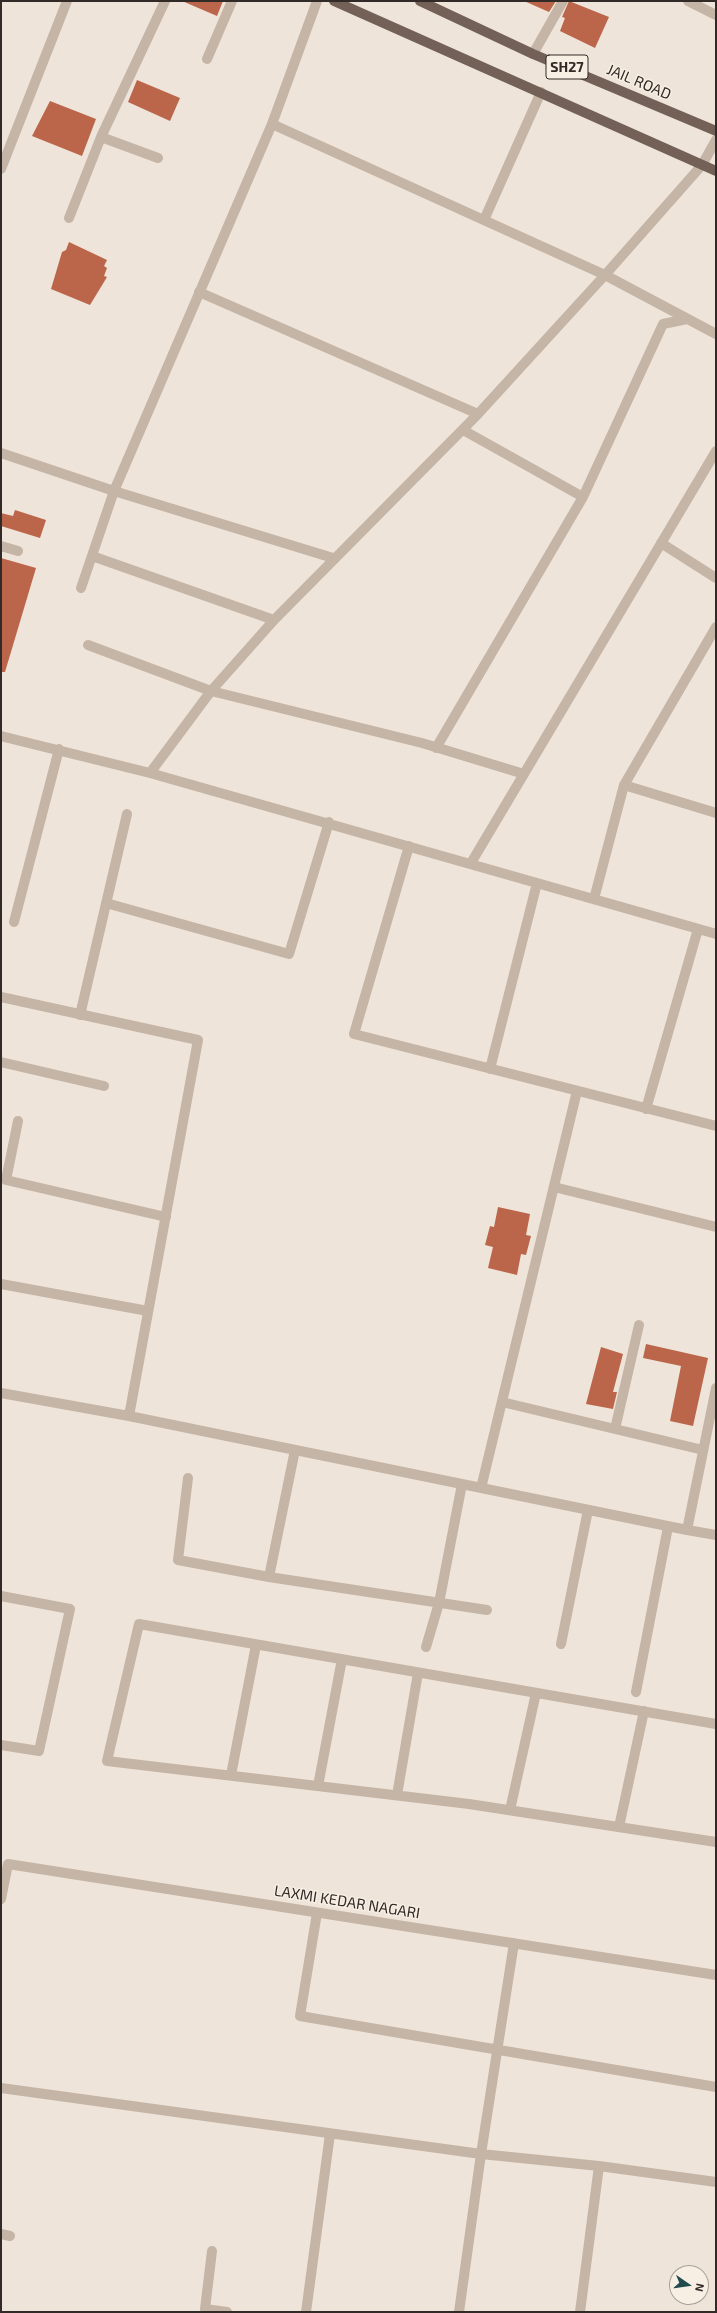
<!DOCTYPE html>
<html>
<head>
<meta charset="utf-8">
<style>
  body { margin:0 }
  #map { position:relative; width:717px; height:2313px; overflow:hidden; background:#efe4d9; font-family:"Exo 2",sans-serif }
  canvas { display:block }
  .frame { position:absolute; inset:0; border:2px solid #322a26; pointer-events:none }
  .north { position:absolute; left:669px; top:2265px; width:40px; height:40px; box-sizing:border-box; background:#f7efe4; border:1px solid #a8a098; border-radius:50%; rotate:103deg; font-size:11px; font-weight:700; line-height:16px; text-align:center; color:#322a26 }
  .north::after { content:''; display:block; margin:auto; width:14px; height:18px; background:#204c50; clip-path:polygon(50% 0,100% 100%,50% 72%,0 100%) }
</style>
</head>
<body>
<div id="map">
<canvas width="717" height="2313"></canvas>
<div class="frame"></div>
<div class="north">N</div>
</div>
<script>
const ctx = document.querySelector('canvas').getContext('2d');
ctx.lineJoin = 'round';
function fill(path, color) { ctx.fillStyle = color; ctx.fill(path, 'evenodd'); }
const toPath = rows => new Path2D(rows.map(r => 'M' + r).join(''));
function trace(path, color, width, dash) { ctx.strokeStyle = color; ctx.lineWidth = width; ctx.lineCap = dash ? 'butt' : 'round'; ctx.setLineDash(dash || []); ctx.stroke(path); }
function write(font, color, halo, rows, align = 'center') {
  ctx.font = font + ' "Exo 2",sans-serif'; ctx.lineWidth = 3; ctx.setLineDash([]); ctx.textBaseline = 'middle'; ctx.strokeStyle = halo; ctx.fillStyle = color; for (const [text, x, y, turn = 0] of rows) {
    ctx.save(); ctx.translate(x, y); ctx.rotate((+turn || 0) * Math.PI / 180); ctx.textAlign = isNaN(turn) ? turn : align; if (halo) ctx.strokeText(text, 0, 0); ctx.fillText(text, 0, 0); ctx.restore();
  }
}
const building = toPath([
  [182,1,223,1,217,16],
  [524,1,556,1,549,12],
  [569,1,609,17,595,48,560,31,565,18,562,17],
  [137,80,180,98,170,121,128,102],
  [50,101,96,119,82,156,32,136],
  [69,242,107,260,104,266,107,268,104,276,107,277,90,305,51,289,62,252,66,250],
  [15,510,46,520,40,538,1,526,1,513,13,516],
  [1,558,36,568,5,672,1,672],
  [498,1207,530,1214,526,1235,531,1236,526,1255,521,1254,517,1275,488,1268,493,1247,485,1245,490,1226,494,1227],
  [646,1344,708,1358,693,1426,670,1421,681,1366,643,1358],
  [601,1347,623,1354,613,1392,617,1392,613,1409,586,1404]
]);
const minor = toPath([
  [317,1,272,124,114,491,333,558],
  [688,1,716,15],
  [533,54,563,1],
  [207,59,232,1],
  [272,124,605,275,716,334],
  [101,137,158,158],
  [1,169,67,1],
  [69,218,101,137,165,1],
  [484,220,541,92],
  [199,292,478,414],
  [463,430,583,497],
  [1,453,114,491,81,588],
  [661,543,716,578],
  [1,546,18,551],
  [92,556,274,620],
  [716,627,624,785,716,813],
  [88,645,211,691,422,743,524,774],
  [1,736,150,773,716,934],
  [436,748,583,497,663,324,687,319],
  [150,773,211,691,274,620,478,414,605,275,702,165,716,140],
  [409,846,354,1034,716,1126],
  [471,863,716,451],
  [594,899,624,785],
  [106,903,289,954,329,822],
  [14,922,59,749],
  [1,997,198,1040,129,1416],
  [80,1015,127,814],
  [1,1062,104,1086],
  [490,1069,537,883],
  [646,1109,698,929],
  [18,1121,6,1180,166,1217],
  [554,1187,716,1227],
  [1,1284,148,1311],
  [716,1388,687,1530,716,1535],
  [1,1393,129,1416,687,1530],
  [502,1402,703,1450],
  [615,1429,639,1325],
  [188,1478,178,1560,269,1577,487,1610],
  [481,1488,577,1091],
  [269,1577,295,1450],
  [1,1596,70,1609,39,1751,1,1745],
  [561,1644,588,1510],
  [426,1647,439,1603,462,1484],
  [636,1692,668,1527],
  [716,1724,139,1624,107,1761,469,1804,716,1842],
  [231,1775,256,1645],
  [318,1786,342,1659],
  [397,1795,418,1673],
  [510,1810,536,1693],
  [619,1827,644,1711],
  [1,1899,8,1864,716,1975],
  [317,1913,300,2016,716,2087],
  [1,2088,481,2154,599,2166,716,2182],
  [1,2234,10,2236],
  [212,2251,205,2309,227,2312],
  [306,2312,330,2134],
  [459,2312,481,2154,514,1943],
  [580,2312,599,2166]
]);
const major = toPath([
  [334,1,716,171],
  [420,1,533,54,716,131]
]);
const shields = [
  [567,67,42]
];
const shieldNames = [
  ["SH27",567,67]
];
const streetNames = [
  ["JAIL ROAD",639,82,23],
  ["LAXMI KEDAR NAGARI",347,1902,9]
];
fill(building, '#bb664a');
trace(minor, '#c5b5a6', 10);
trace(major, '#736158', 10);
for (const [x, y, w] of shields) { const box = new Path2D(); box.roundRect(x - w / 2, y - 12, w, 24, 3); ctx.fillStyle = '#f7efe4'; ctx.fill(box); trace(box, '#322a26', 1); }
write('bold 14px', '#322a26', null, shieldNames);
write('15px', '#322a26', '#f7efe4', streetNames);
</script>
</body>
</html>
